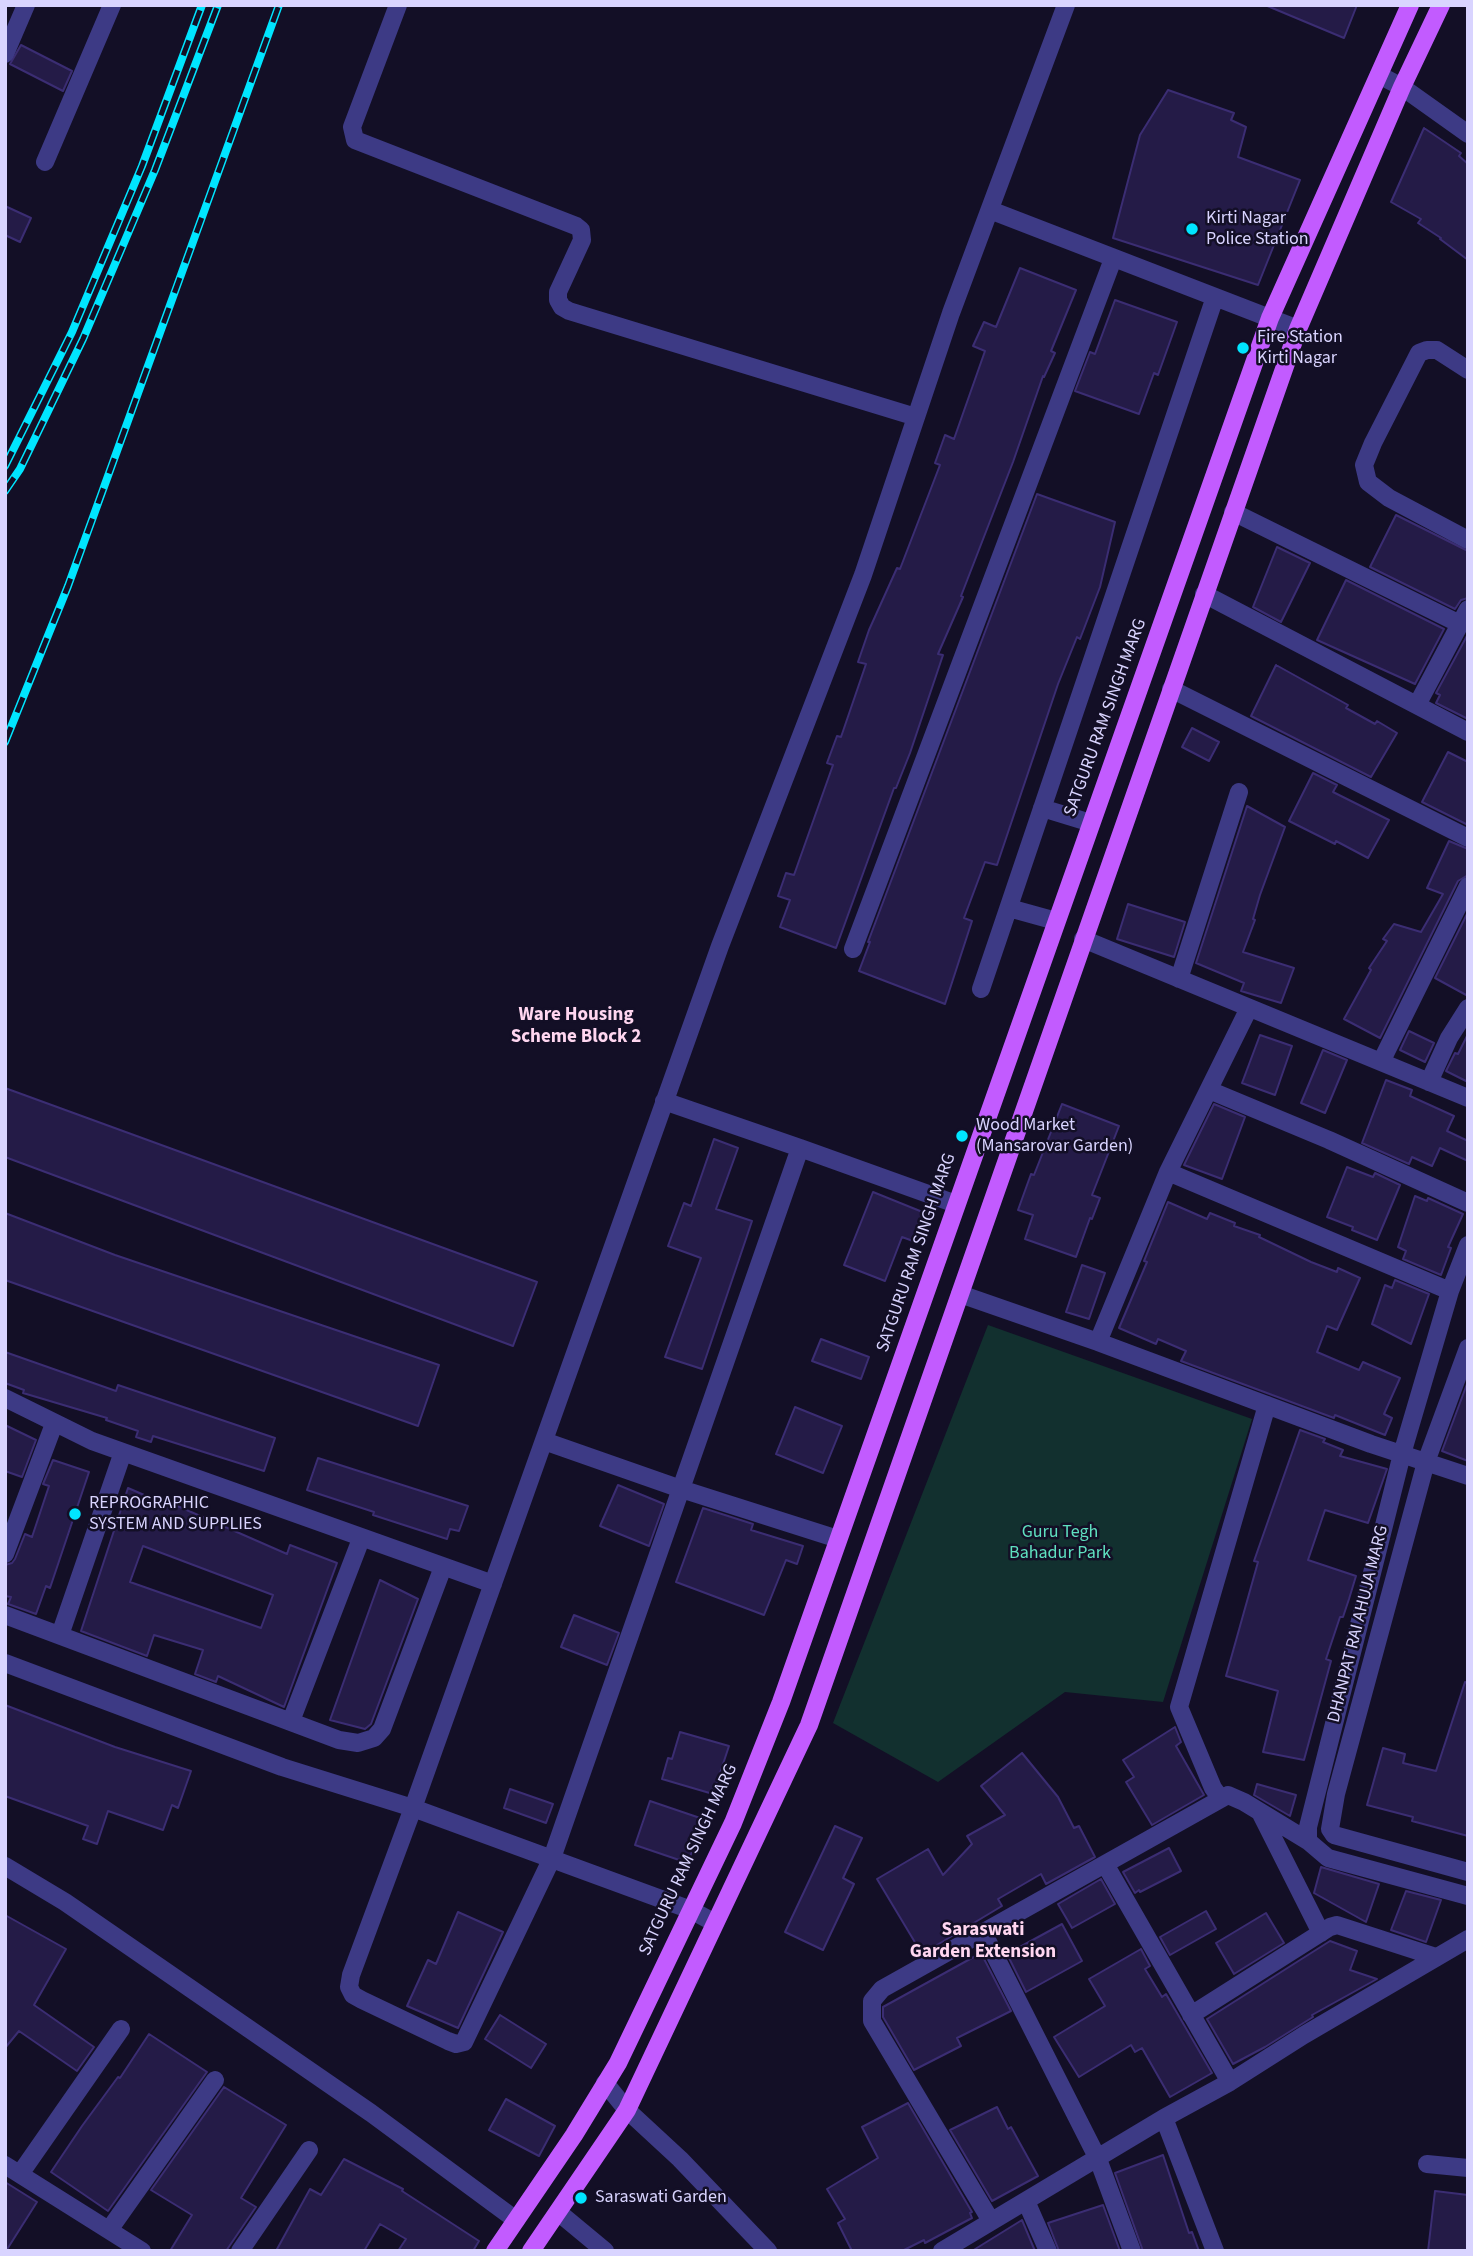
<!DOCTYPE html>
<html>
<head>
<meta charset="utf-8">
<style>
  body { margin:0 }
  #map { position:relative; width:1473px; height:2256px; overflow:hidden; background:#130f26; font-family:"Source Sans 3",sans-serif }
  canvas { display:block }
  .frame { position:absolute; inset:0; border:7px solid #d9d4ff; pointer-events:none }
</style>
</head>
<body>
<div id="map">
<canvas width="1473" height="2256"></canvas>
<div class="frame"></div>
</div>
<script>
const ctx = document.querySelector('canvas').getContext('2d');
ctx.lineJoin = 'round';
function fill(path, color) { ctx.fillStyle = color; ctx.fill(path, 'evenodd'); }
const toPath = rows => new Path2D(rows.map(r => 'M' + r).join(''));
function trace(path, color, width, dash) { ctx.strokeStyle = color; ctx.lineWidth = width; ctx.lineCap = dash ? 'butt' : 'round'; ctx.setLineDash(dash || []); ctx.stroke(path); }
function write(font, color, halo, rows, align = 'center') {
  ctx.font = font + ' "Source Sans 3",sans-serif'; ctx.lineWidth = 5; ctx.setLineDash([]); ctx.textBaseline = 'middle'; ctx.strokeStyle = halo; ctx.fillStyle = color; for (const [text, x, y, turn = 0] of rows) {
    ctx.save(); ctx.translate(x, y); ctx.rotate((+turn || 0) * Math.PI / 180); ctx.textAlign = isNaN(turn) ? turn : align; if (halo) ctx.strokeText(text, 0, 0); ctx.fillText(text, 0, 0); ctx.restore();
  }
}
const green = toPath([
  [988,1325,1252,1419,1163,1702,1065,1692,938,1782,833,1723]
]);
const building = toPath([
  [1265,5,1357,5,1344,38,1265,5],
  [21,45,72,71,63,91,10,64,21,45],
  [1168,90,1234,113,1231,120,1246,127,1238,157,1300,180,1258,285,1113,238,1140,135,1168,90],
  [1424,128,1461,153,1459,156,1468,164,1468,260,1440,239,1441,238,1418,223,1421,219,1391,202,1424,128],
  [5,206,31,218,20,242,5,235,5,206],
  [1020,268,1076,290,1051,351,1055,353,1044,377,1043,376,1013,462,961,596,963,597,938,654,943,655,910,753,896,788,894,788,836,948,780,927,790,900,778,896,786,873,794,875,833,765,827,763,837,736,841,737,866,664,858,662,869,630,897,568,900,569,940,465,935,463,945,435,954,439,985,351,973,346,984,322,996,327,1020,268],
  [1115,300,1177,322,1158,375,1154,373,1139,414,1075,391,1090,352,1095,354,1115,300],
  [1037,494,1115,522,1100,587,1080,639,1077,637,1058,684,997,865,985,862,964,918,972,921,945,1004,859,971,870,942,868,942,1037,494],
  [1396,515,1468,551,1468,598,1461,600,1455,609,1370,567,1396,515],
  [1277,547,1310,563,1281,622,1253,607,1277,547],
  [1346,580,1444,629,1415,684,1317,640,1346,580],
  [1468,634,1468,719,1436,703,1440,695,1436,693,1468,634],
  [1276,665,1348,705,1346,708,1375,724,1377,721,1397,733,1371,777,1251,716,1276,665],
  [1192,728,1219,742,1209,761,1182,747,1192,728],
  [1448,752,1468,762,1468,825,1422,802,1448,752],
  [1313,773,1337,785,1333,792,1389,820,1368,858,1336,841,1335,844,1289,821,1313,773],
  [1247,806,1285,827,1260,895,1253,919,1255,920,1243,952,1294,968,1281,1003,1241,991,1244,983,1196,963,1247,806],
  [1449,841,1468,849,1468,875,1458,881,1380,1038,1344,1019,1371,970,1369,968,1387,941,1383,939,1394,924,1421,932,1443,894,1427,888,1449,841],
  [1128,904,1185,922,1174,957,1117,939,1128,904],
  [1468,912,1468,996,1435,978,1468,912],
  [1409,1031,1434,1043,1425,1062,1400,1050,1409,1031],
  [1468,1034,1468,1082,1446,1071,1455,1053,1458,1054,1468,1034],
  [1260,1035,1292,1046,1275,1095,1242,1083,1260,1035],
  [1323,1050,1347,1060,1325,1113,1301,1103,1323,1050],
  [1386,1080,1412,1090,1410,1096,1454,1116,1447,1131,1468,1141,1468,1161,1440,1148,1432,1166,1412,1157,1409,1164,1362,1143,1386,1080],
  [5,1088,537,1282,513,1346,5,1157,5,1088],
  [1062,1104,1119,1126,1092,1195,1100,1198,1092,1219,1090,1218,1076,1257,1025,1239,1033,1215,1018,1210,1031,1174,1034,1175,1062,1104],
  [1214,1104,1245,1117,1222,1179,1184,1165,1214,1104],
  [714,1139,738,1148,716,1209,752,1221,702,1369,665,1357,701,1258,668,1246,684,1203,691,1206,714,1139],
  [1347,1167,1373,1177,1375,1173,1400,1185,1377,1240,1352,1230,1353,1227,1327,1217,1347,1167],
  [873,1192,925,1213,913,1241,902,1237,885,1281,844,1265,873,1192],
  [1415,1196,1427,1201,1428,1198,1463,1214,1448,1247,1451,1248,1441,1275,1403,1259,1406,1251,1398,1247,1415,1196],
  [1168,1202,1207,1219,1210,1213,1235,1223,1234,1226,1260,1235,1259,1237,1311,1262,1337,1272,1338,1268,1360,1278,1337,1330,1327,1326,1317,1352,1359,1370,1363,1362,1400,1378,1384,1414,1392,1418,1385,1435,1335,1415,1334,1418,1181,1361,1186,1351,1158,1339,1156,1344,1119,1328,1147,1262,1144,1261,1168,1202],
  [5,1213,115,1255,439,1365,418,1426,5,1280,5,1213],
  [1082,1265,1105,1273,1089,1319,1066,1312,1082,1265],
  [1395,1280,1429,1294,1411,1344,1372,1324,1385,1285,1392,1288,1395,1280],
  [821,1339,869,1357,861,1379,812,1361,821,1339],
  [5,1352,116,1391,118,1385,275,1438,264,1471,153,1436,151,1442,136,1437,138,1431,106,1420,107,1418,23,1393,24,1390,5,1383,5,1352],
  [1467,1384,1468,1384,1468,1461,1442,1451,1467,1384],
  [795,1407,842,1426,823,1473,776,1454,795,1407],
  [5,1425,36,1440,22,1477,5,1471,5,1425],
  [1300,1430,1325,1439,1323,1442,1343,1450,1340,1456,1387,1469,1368,1523,1325,1510,1308,1560,1356,1576,1349,1599,1343,1617,1340,1617,1326,1659,1331,1661,1304,1760,1263,1752,1278,1691,1226,1676,1258,1562,1254,1561,1300,1430],
  [318,1458,468,1506,459,1531,450,1529,447,1539,373,1515,374,1512,307,1490,318,1458],
  [53,1460,89,1472,50,1588,46,1586,36,1614,8,1604,11,1597,5,1596,5,1565,12,1563,15,1559,25,1534,32,1537,49,1486,43,1484,53,1460],
  [618,1485,664,1504,649,1546,600,1526,618,1485],
  [128,1488,165,1504,166,1501,287,1554,290,1545,337,1563,284,1707,218,1676,216,1682,195,1674,203,1650,154,1635,147,1656,81,1631,128,1488],
  [143,1546,273,1595,261,1628,130,1582,143,1546],
  [703,1508,753,1524,751,1530,803,1546,797,1564,786,1560,764,1615,676,1582,703,1508],
  [380,1580,418,1599,371,1724,365,1729,330,1720,380,1580],
  [574,1615,619,1633,607,1665,561,1647,574,1615],
  [1465,1682,1468,1683,1468,1836,1412,1821,1413,1817,1367,1805,1383,1748,1405,1754,1403,1763,1436,1771,1465,1682],
  [5,1705,115,1747,191,1771,178,1808,172,1805,163,1830,108,1811,97,1844,83,1839,88,1826,5,1796,5,1705],
  [1175,1727,1181,1742,1176,1746,1204,1795,1152,1825,1126,1782,1134,1777,1123,1760,1175,1727],
  [680,1732,729,1746,713,1794,662,1779,668,1758,672,1759,680,1732],
  [1022,1753,1058,1797,1074,1828,1079,1826,1095,1857,1046,1884,1041,1874,998,1899,1002,1906,922,1954,877,1879,928,1849,943,1875,972,1844,967,1836,1005,1815,981,1786,1022,1753],
  [1257,1784,1296,1795,1290,1816,1254,1795,1257,1784],
  [510,1789,553,1804,546,1823,504,1808,510,1789],
  [650,1801,703,1819,688,1863,635,1845,650,1801],
  [835,1826,862,1838,843,1878,854,1884,823,1950,785,1932,835,1826],
  [1169,1848,1181,1871,1140,1892,1139,1890,1135,1893,1123,1872,1169,1848],
  [1321,1867,1379,1884,1366,1922,1314,1893,1321,1867],
  [1101,1879,1115,1904,1072,1928,1058,1904,1101,1879],
  [1406,1891,1441,1900,1426,1942,1391,1930,1406,1891],
  [1206,1911,1216,1929,1170,1955,1160,1937,1206,1911],
  [458,1912,503,1932,458,2028,407,2006,428,1960,436,1964,458,1912],
  [1266,1913,1284,1943,1234,1974,1216,1943,1266,1913],
  [5,1915,66,1949,34,2005,94,2047,77,2071,19,2031,5,2048,5,1915],
  [1062,1924,1082,1961,1026,1992,1007,1954,1062,1924],
  [1330,1941,1357,1951,1350,1970,1377,1979,1312,2015,1313,2017,1265,2047,1233,2064,1207,2019,1330,1941],
  [1141,1949,1150,1966,1145,1969,1162,1997,1166,1994,1212,2073,1170,2097,1142,2048,1135,2052,1131,2045,1079,2077,1054,2037,1105,2006,1089,1979,1141,1949],
  [981,1953,1011,2011,957,2038,961,2046,914,2070,883,2017,883,2007,981,1953],
  [500,2015,546,2044,531,2068,485,2039,500,2015],
  [149,2034,207,2072,108,2211,51,2172,82,2126,118,2077,120,2078,149,2034],
  [224,2087,286,2125,241,2198,256,2207,226,2251,170,2251,192,2215,151,2190,224,2087],
  [506,2099,555,2126,539,2156,489,2130,506,2099],
  [908,2103,972,2212,970,2213,972,2218,925,2243,924,2240,902,2251,852,2251,838,2223,845,2219,827,2189,878,2158,862,2127,908,2103],
  [997,2107,1008,2129,1011,2127,1038,2176,992,2201,950,2130,997,2107],
  [1163,2155,1189,2233,1192,2232,1199,2251,1143,2251,1115,2173,1163,2155],
  [344,2159,403,2189,402,2191,479,2241,473,2251,398,2251,406,2239,380,2224,364,2251,276,2251,310,2189,321,2195,344,2159],
  [5,2182,37,2202,6,2251,5,2251,5,2182],
  [1435,2191,1468,2195,1468,2251,1428,2251,1435,2191],
  [1103,2205,1120,2251,1059,2251,1048,2223,1103,2205],
  [1022,2220,1035,2251,972,2251,1022,2220]
]);
const minor = toPath([
  [398,5,352,127,355,140,576,226,581,230,582,240,558,292,558,300,562,307,569,311,916,417],
  [5,54,26,5],
  [1379,75,1402,87,1468,134],
  [45,162,112,5],
  [990,210,1298,329],
  [1468,370,1437,350,1427,350,1419,353,1373,443,1364,465,1368,482,1389,498,1468,540],
  [1233,512,1460,624],
  [1204,594,1468,732],
  [1171,689,1468,838],
  [1417,705,1468,609],
  [1042,808,1091,823],
  [1009,908,1056,921],
  [1083,939,1468,1098],
  [853,949,1113,259],
  [1179,979,1239,792],
  [981,989,1215,297],
  [1381,1062,1468,886],
  [1429,1082,1449,1038,1468,1008],
  [1209,1090,1329,1140,1468,1203],
  [664,1101,800,1148],
  [1168,1172,1450,1291],
  [960,1294,1098,1342,1371,1444,1468,1476],
  [1098,1342,1168,1172,1249,1008],
  [1468,1348,1426,1462,1336,1794,1330,1829,1334,1835,1468,1872],
  [5,1398,92,1441,493,1584],
  [544,1441,681,1489,838,1539],
  [5,1554,54,1424],
  [5,1615,339,1740,358,1743,374,1738,382,1729,443,1567],
  [60,1635,123,1452],
  [5,1663,282,1767,413,1808,351,1975,349,1987,353,1995,362,2000,448,2041,456,2044,464,2042,552,1858,800,1148,956,1204],
  [291,1721,361,1539],
  [1221,1799,1213,1788,1179,1707,1267,1405],
  [1260,1812,1321,1933],
  [1308,1841,1308,1827,1402,1454,1450,1291,1468,1245],
  [1105,1864,1230,2082],
  [5,1866,65,1902,371,2113,516,2220],
  [715,1923,691,1910,413,1808,720,946,863,575,951,313,1066,5],
  [983,1932,1098,2159,1132,2251],
  [1191,2015,1330,1927,1337,1925,1436,1957],
  [605,2083,627,2110,680,2159,768,2251],
  [1164,2118,1215,2251],
  [1427,2164,1468,2168],
  [5,2165,142,2251],
  [20,2174,121,2029],
  [1026,2201,1048,2251],
  [558,2212,605,2251],
  [991,2221,872,2021,872,2001,882,1989,1228,1795,1244,1802,1308,1841,1328,1858,1468,1896],
  [109,2230,215,2080],
  [240,2251,309,2150],
  [942,2251,1164,2118,1230,2082,1304,2035,1468,1939]
]);
const major = toPath([
  [495,2251,574,2135,618,2063,733,1823,781,1702,1270,318,1410,5],
  [531,2251,627,2110,809,1725,1298,329,1402,87,1441,5]
]);
const rail = toPath([
  [5,466,72,332,142,166,202,5],
  [5,491,20,469,83,339,155,170,218,5],
  [5,742,68,586,279,5]
]);
const markers = [
  [1192,229,7,"#00e5ff"],
  [1243,348,7,"#00e5ff"],
  [962,1136,7,"#00e5ff"],
  [75,1514,7,"#00e5ff"],
  [581,2198,7,"#00e5ff"]
];
const poiNames = [
  ["Kirti Nagar",1206,219],
  ["Police Station",1206,240],
  ["Fire Station",1257,338],
  ["Kirti Nagar",1257,359],
  ["Wood Market",976,1126],
  ["(Mansarovar Garden)",976,1147],
  ["REPROGRAPHIC",89,1504],
  ["SYSTEM AND SUPPLIES",89,1525],
  ["Saraswati Garden",595,2198]
];
const streetNames = [
  ["SATGURU RAM SINGH MARG",1106,718,-70],
  ["SATGURU RAM SINGH MARG",917,1253,-71],
  ["DHANPAT RAI AHUJA MARG",1359,1624,-76],
  ["SATGURU RAM SINGH MARG",689,1860,-65]
];
const parkNames = [
  ["Guru Tegh",1060,1533],
  ["Bahadur Park",1060,1554]
];
const neighbourhoodNames = [
  ["Ware Housing",576,1016],
  ["Scheme Block 2",576,1038],
  ["Saraswati",983,1931],
  ["Garden Extension",983,1953]
];
fill(green, '#12302f');
fill(building, '#241b47');
trace(building, '#3b2d73', 2);
trace(minor, '#3d3a85', 18);
trace(major, '#c25bff', 18);
trace(rail, '#00e5ff', 8);
trace(rail, '#130f26', 5, [16]);
for (const [x, y, r, color] of markers) { const dot = new Path2D(); dot.arc(x, y, r, 0, 2 * Math.PI); ctx.fillStyle = color; ctx.fill(dot); trace(dot, '#130f26', 2.5); }
write('18px', '#d9d4ff', '#130f26', poiNames, 'left');
write('18px', '#d9d4ff', '#130f26', streetNames);
write('18px', '#5fe0c0', '#130f26', parkNames);
write('bold 19px', '#ffd6f0', '#130f26', neighbourhoodNames);
</script>
</body>
</html>
